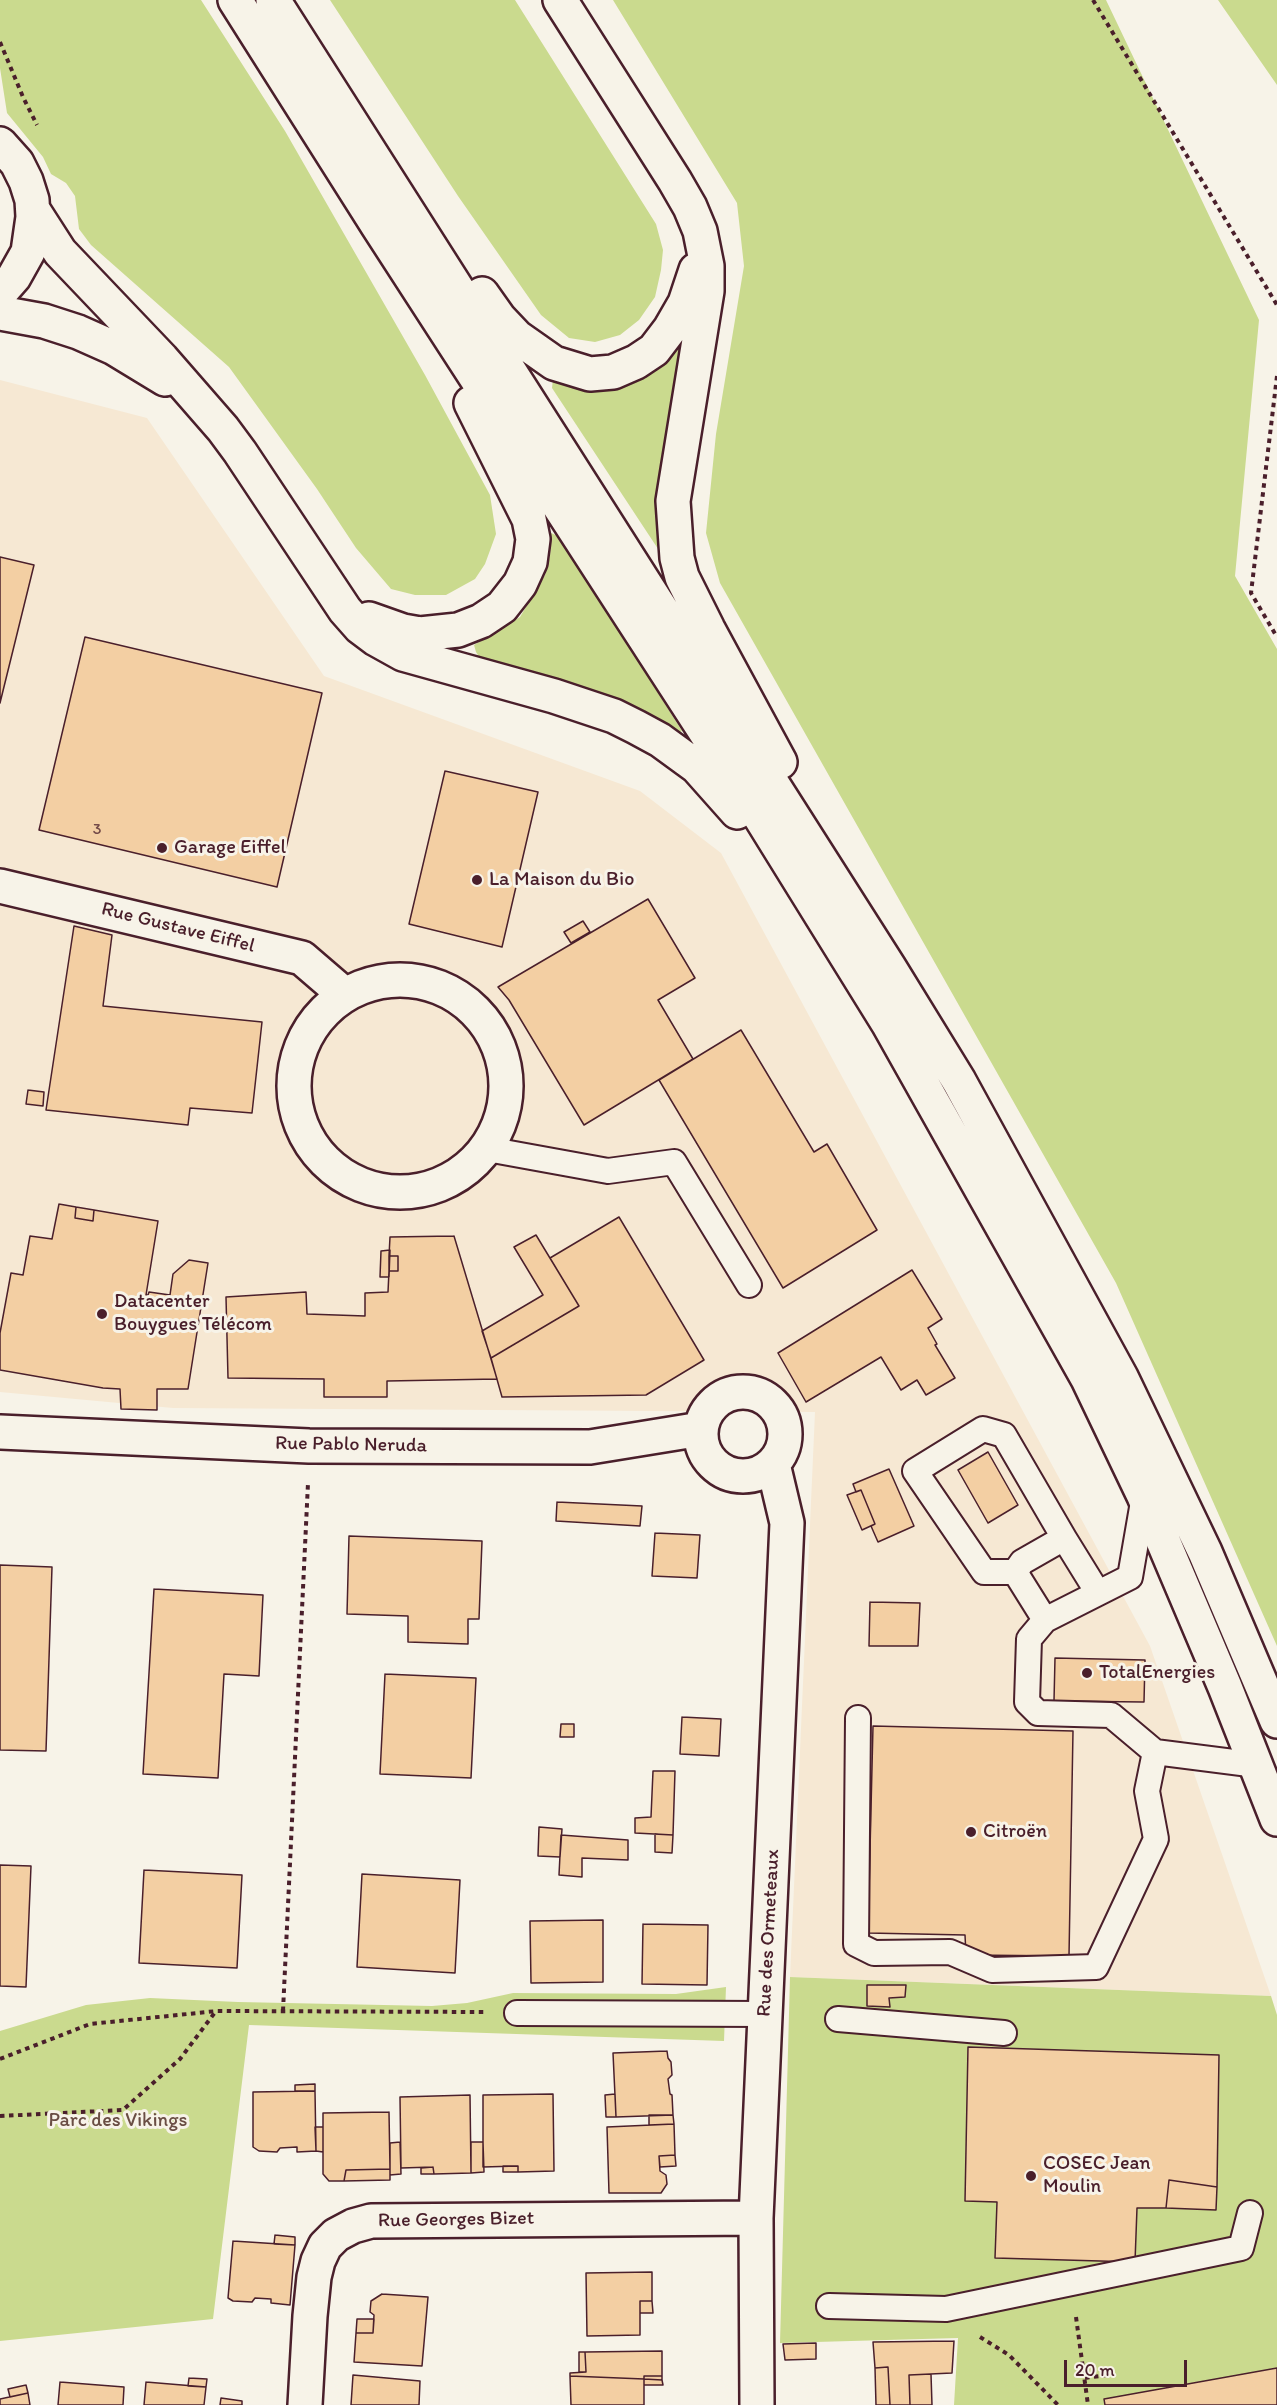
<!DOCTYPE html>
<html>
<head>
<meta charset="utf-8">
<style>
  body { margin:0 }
  #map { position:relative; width:1277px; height:2405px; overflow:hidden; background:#f7f3e8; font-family:Itim,sans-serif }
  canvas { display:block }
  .scale { position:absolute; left:1064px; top:2360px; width:123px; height:27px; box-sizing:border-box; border:3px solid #4a1f2b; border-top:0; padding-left:8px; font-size:18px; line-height:21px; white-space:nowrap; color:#4a1f2b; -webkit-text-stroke:4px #f7f3e8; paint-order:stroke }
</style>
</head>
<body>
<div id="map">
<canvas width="1277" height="2405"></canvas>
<div class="scale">20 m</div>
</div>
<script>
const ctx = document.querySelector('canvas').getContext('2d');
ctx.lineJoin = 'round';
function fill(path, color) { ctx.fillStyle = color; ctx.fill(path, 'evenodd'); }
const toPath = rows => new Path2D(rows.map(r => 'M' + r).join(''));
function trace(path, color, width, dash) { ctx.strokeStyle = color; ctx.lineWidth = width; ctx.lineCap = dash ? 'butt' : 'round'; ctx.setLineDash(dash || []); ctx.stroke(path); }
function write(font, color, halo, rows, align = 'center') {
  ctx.font = font + ' Itim,sans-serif'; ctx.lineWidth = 6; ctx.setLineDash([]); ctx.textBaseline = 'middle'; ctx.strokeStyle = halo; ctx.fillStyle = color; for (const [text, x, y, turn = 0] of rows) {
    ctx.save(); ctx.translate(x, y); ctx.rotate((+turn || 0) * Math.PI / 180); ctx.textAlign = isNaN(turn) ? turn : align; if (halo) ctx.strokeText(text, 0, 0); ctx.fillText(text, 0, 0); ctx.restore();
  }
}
const built = toPath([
  [0,380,147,418,324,676,640,791,721,853,1150,1646,1271,1996,790,1977,815,1412,173,1408,0,1392]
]);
const green = toPath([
  [0,0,201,0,285,131,425,375,490,495,496,534,485,564,475,579,446,595,415,595,391,589,356,548,317,489,229,367,91,245,79,229,75,196,66,183,51,174,43,157,7,113,0,68],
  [330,0,515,0,656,224,663,250,661,270,655,297,639,320,620,335,595,342,569,338,541,315,458,196],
  [613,0,1106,0,1259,320,1235,576,1277,649,1277,1646,1116,1283,720,583,706,533,716,434,744,266,737,203],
  [1218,0,1277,0,1277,85],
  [685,339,664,558,552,388,553,379,607,385,634,381,671,353],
  [551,533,560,537,682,731,678,733,588,689,516,667,481,660,476,652,474,645,520,617,545,575,550,556],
  [790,1977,1271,1996,1277,2015,1277,2405,954,2405,958,2338,780,2343],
  [726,1987,724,2041,249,2025,213,2319,0,2341,0,2031,86,2005,150,1998,238,2002,432,2006,467,2003,513,1993,676,1994]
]);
const building = toPath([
  [0,557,34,565,0,703,0,557],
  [85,637,322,693,277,887,39,830,85,637],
  [445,771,538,792,502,947,409,924,445,771],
  [648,899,695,978,658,1000,693,1059,584,1125,509,1000,498,987,648,899],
  [583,921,590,932,571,943,564,932,583,921],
  [74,926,112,935,103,1006,262,1022,252,1113,190,1108,188,1125,46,1110,74,926],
  [741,1030,814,1152,827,1144,877,1230,783,1288,659,1080,741,1030],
  [28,1090,44,1092,43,1106,26,1104,28,1090],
  [59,1204,76,1207,75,1218,93,1221,94,1210,158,1221,146,1295,148,1295,149,1292,170,1295,173,1274,189,1260,208,1263,188,1389,157,1389,157,1410,121,1409,120,1389,103,1388,0,1370,0,1333,11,1273,23,1275,30,1236,52,1239,59,1204],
  [76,1207,94,1210,93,1221,75,1218,76,1207],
  [619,1217,704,1360,646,1395,502,1397,491,1358,579,1306,550,1258,619,1217],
  [536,1235,579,1306,491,1358,482,1331,543,1295,514,1247,536,1235],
  [454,1236,497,1379,387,1381,387,1397,324,1397,324,1379,228,1378,226,1297,306,1292,307,1314,365,1316,365,1293,388,1292,389,1271,398,1271,398,1256,389,1256,390,1237,454,1236],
  [390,1250,389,1277,380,1277,381,1251,390,1250],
  [389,1256,398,1256,398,1271,389,1271,389,1256],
  [912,1270,942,1319,928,1328,937,1344,935,1345,955,1378,926,1395,917,1380,901,1390,881,1357,806,1402,778,1353,912,1270],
  [988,1452,1018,1505,988,1523,958,1470,988,1452],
  [889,1469,914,1526,878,1542,871,1526,875,1524,861,1490,856,1492,853,1484,889,1469],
  [861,1490,875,1524,862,1530,847,1495,861,1490],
  [557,1502,642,1506,640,1526,556,1521,557,1502],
  [655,1533,700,1535,697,1578,652,1576,655,1533],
  [349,1536,482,1541,479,1619,468,1619,468,1644,408,1642,408,1616,347,1614,349,1536],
  [0,1565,52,1567,46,1751,0,1750,0,1565],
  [154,1589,263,1595,259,1676,224,1674,218,1778,143,1774,154,1589],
  [870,1602,920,1603,918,1646,869,1646,870,1602],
  [1055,1658,1145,1660,1144,1702,1054,1701,1055,1658],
  [385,1674,476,1678,471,1778,380,1774,385,1674],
  [682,1717,721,1719,719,1756,680,1754,682,1717],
  [561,1724,574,1724,574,1737,560,1737,561,1724],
  [873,1726,1073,1731,1069,1956,966,1955,965,1935,868,1933,873,1726],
  [653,1771,675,1771,673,1835,635,1833,635,1818,651,1817,653,1771],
  [539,1827,562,1829,560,1857,538,1856,539,1827],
  [655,1834,673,1835,672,1853,655,1852,655,1834],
  [561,1835,628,1840,628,1860,582,1858,582,1877,559,1875,561,1835],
  [0,1865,31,1866,26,1987,0,1986,0,1865],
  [144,1870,242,1875,237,1968,139,1963,144,1870],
  [362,1874,460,1880,455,1973,357,1967,362,1874],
  [603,1920,603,1982,531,1983,530,1921,603,1920],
  [643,1924,708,1925,707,1985,642,1984,643,1924],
  [867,1985,906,1985,905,1997,889,1998,890,2007,867,2006,867,1985],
  [968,2047,1219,2055,1217,2187,1169,2180,1166,2208,1137,2208,1135,2262,995,2258,997,2202,965,2201,968,2047],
  [667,2051,668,2058,671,2062,672,2075,668,2079,670,2094,672,2095,673,2115,616,2117,613,2053,667,2051],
  [315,2084,315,2091,295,2091,295,2085,315,2084],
  [315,2091,316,2151,297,2152,297,2147,280,2148,277,2152,259,2151,253,2147,253,2092,315,2091],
  [553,2094,554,2171,518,2172,518,2166,483,2167,483,2095,553,2094],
  [615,2094,616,2117,606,2117,605,2095,615,2094],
  [470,2095,471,2173,434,2174,433,2167,401,2168,400,2097,470,2095],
  [389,2112,390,2169,346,2170,344,2181,329,2181,323,2174,323,2113,389,2112],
  [649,2115,673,2115,674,2124,649,2125,649,2115],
  [674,2124,675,2155,659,2156,660,2171,666,2175,667,2184,661,2193,609,2193,607,2127,674,2124],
  [315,2127,323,2127,323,2152,316,2151,315,2127],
  [400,2142,401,2174,390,2175,390,2143,400,2142],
  [471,2142,483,2142,484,2172,471,2173,471,2142],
  [675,2155,676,2166,660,2167,659,2156,675,2155],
  [503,2166,518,2166,518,2172,503,2172,503,2166],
  [433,2167,434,2174,421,2174,421,2168,433,2167],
  [390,2169,390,2180,344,2181,346,2170,390,2169],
  [1169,2180,1217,2187,1216,2210,1166,2208,1169,2180],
  [275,2235,295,2237,295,2245,274,2244,275,2235],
  [233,2241,295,2245,290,2305,271,2303,271,2299,255,2298,252,2302,233,2301,228,2298,233,2241],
  [652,2272,652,2301,640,2301,640,2335,587,2336,586,2273,652,2272],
  [382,2294,428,2297,422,2366,354,2362,356,2333,373,2333,374,2315,370,2312,371,2301,382,2294],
  [640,2301,652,2301,653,2313,640,2313,640,2301],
  [357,2319,374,2319,373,2333,356,2333,357,2319],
  [954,2341,952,2373,909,2375,910,2405,890,2405,888,2367,875,2368,873,2342,954,2341],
  [816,2343,816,2359,785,2360,783,2344,816,2343],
  [662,2351,662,2376,644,2376,644,2379,570,2376,570,2373,586,2372,585,2352,662,2351],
  [579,2352,585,2352,586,2372,579,2372,579,2352],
  [888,2367,890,2405,876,2405,875,2368,888,2367],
  [1277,2368,1277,2405,1105,2405,1104,2399,1277,2368],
  [931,2374,932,2405,910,2405,909,2375,931,2374],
  [353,2375,420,2381,419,2405,351,2405,353,2375],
  [570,2376,644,2379,644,2405,571,2405,570,2376],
  [644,2376,662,2376,662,2380,644,2379,644,2376],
  [189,2378,207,2379,206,2387,188,2386,189,2378],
  [644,2379,662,2380,663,2385,644,2385,644,2379],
  [60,2382,124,2387,123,2405,58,2405,60,2382],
  [146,2382,206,2387,204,2405,144,2405,146,2382],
  [26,2385,28,2393,10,2397,8,2389,26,2385],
  [28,2393,30,2405,0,2405,0,2399,28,2393],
  [221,2398,242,2401,242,2405,220,2405,221,2398]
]);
const path = toPath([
  [1093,0,1277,305],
  [0,42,23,97,37,125],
  [1277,376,1251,593,1277,637],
  [283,2011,308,1483],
  [0,2059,90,2024,217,2011,484,2012],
  [0,2116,123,2110,180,2059,216,2011],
  [1076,2317,1088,2405],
  [980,2337,1009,2355,1058,2405],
  [1085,2378,1107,2375]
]);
const lane = toPath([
  [487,1149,608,1171,674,1162,749,1285],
  [1144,1496,1130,1577,1045,1620,1029,1639,1027,1702,1038,1713,1111,1715,1155,1752,1257,1765],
  [1015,1572,984,1572,915,1471,983,1429,1004,1435,1064,1538],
  [1045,1620,1015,1572,1022,1562,1064,1538,1098,1593],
  [858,1718,856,1944,874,1953,950,1952,992,1970,1096,1967,1156,1839,1147,1791,1155,1752],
  [517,2013,765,2014],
  [838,2019,1004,2033],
  [829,2306,946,2309,1241,2248,1250,2213]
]);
const street = toPath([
  [0,886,302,958,345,995],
  '294 1086a106 106 0 1 1 212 0a106 106 0 1 1-212 0Z',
  '701 1434a42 42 0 1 1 84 0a42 42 0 1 1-84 0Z',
  [0,1432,309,1446,590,1447,701,1429],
  [305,2405,310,2316,314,2277,318,2261,325,2246,336,2235,353,2226,371,2221,756,2218],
  [757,2405,756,2218,787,1523,773,1464]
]);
const secondary = toPath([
  [235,0,378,226,756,810,888,1023,1088,1379,1144,1496,1225,1687,1277,1819],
  [273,0,889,967,959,1081,1121,1377,1205,1552,1277,1721],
  [560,0,675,181,690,207,700,231,707,266,707,291,673,501,677,558,682,577,708,629,780,762],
  [0,144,17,163,26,181,32,200,33,217,28,252,14,277,0,293],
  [33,210,60,252,162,359,223,429,240,452,345,610,360,627,376,639,403,654,554,696,614,716,636,727,660,740,697,767,737,812],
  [482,294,499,318,517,337,554,363,590,374,613,372,636,362,654,350,670,329,685,303,696,270],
  [0,313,44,321,78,332,114,348,165,379],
  [369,619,403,631,420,634,458,630,481,621,502,607,520,584,530,562,533,539,529,519,471,403]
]);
const markers = [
  [162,848,6,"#4a1f2b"],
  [477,880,6,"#4a1f2b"],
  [102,1314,6,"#4a1f2b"],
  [1087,1673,6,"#4a1f2b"],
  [971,1832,6,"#4a1f2b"],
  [1031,2176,6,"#4a1f2b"]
];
const numberNames = [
  ["3",97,830]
];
const poiNames = [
  ["Garage Eiffel",174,848],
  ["La Maison du Bio",489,880],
  ["Datacenter",114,1302],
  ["Bouygues Télécom",114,1325],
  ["TotalEnergies",1099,1673],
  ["Citroën",983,1832],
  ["COSEC Jean",1043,2164],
  ["Moulin",1043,2187]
];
const streetNames = [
  ["Rue Gustave Eiffel",178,928,14],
  ["Rue Pablo Neruda",351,1445,1],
  ["Rue des Ormeteaux",769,1933,-87],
  ["Rue Georges Bizet",456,2220,-1]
];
const parkNames = [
  ["Parc des Vikings",118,2121]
];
fill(built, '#f6e8d3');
fill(green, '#cada8e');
fill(building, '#f3cfa3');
trace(building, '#4a1f2b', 1.5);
trace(lane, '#4a1f2b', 28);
trace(street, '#4a1f2b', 38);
trace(secondary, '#4a1f2b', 38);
trace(path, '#4a1f2b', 4, [4.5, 4.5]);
trace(lane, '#f7f3e8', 24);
trace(street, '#f7f3e8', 33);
trace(secondary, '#f7f3e8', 33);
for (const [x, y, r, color] of markers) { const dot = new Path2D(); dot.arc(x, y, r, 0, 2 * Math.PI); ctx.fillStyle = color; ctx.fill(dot); trace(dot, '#f7f3e8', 2); }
write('16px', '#744b49', null, numberNames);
write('20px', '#4a1f2b', '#f7f3e8', poiNames, 'left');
write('20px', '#4a1f2b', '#f7f3e8', streetNames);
write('20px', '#6a4e44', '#f7f3e8', parkNames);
</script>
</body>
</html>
